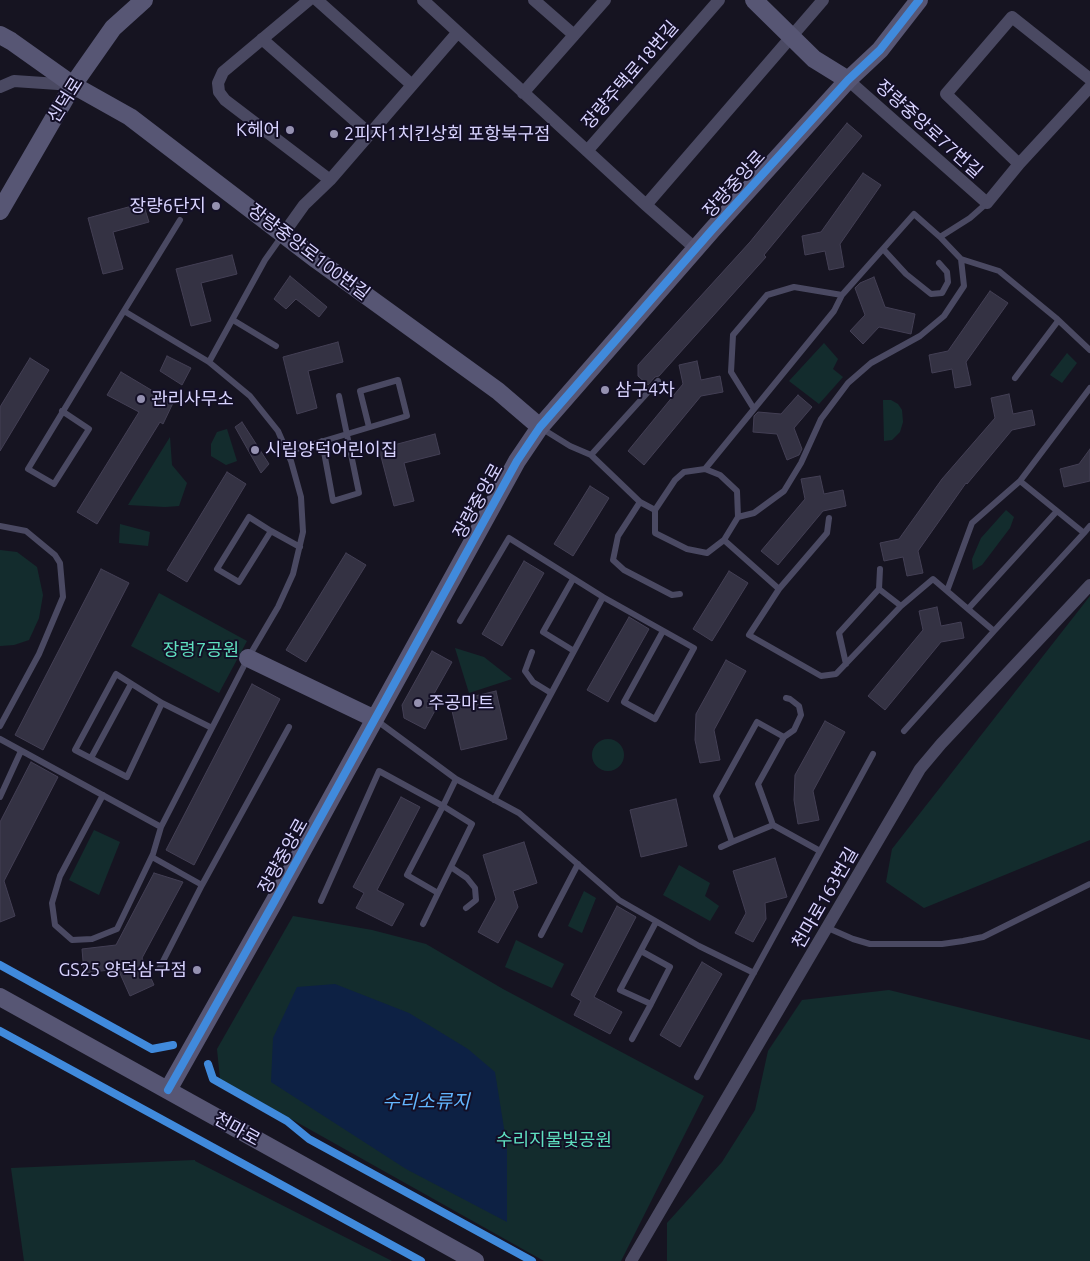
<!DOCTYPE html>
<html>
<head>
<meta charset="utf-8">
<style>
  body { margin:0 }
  canvas { display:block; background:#161421 }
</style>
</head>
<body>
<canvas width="1090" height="1261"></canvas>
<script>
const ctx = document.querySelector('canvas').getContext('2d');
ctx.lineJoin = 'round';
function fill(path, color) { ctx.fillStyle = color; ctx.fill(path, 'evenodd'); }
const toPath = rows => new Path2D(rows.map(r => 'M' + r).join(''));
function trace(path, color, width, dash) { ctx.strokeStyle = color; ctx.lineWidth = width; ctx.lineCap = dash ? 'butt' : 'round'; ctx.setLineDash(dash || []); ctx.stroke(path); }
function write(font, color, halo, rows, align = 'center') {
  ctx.font = font + ' Ubuntu,"Noto Sans KR",sans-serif'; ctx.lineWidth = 4; ctx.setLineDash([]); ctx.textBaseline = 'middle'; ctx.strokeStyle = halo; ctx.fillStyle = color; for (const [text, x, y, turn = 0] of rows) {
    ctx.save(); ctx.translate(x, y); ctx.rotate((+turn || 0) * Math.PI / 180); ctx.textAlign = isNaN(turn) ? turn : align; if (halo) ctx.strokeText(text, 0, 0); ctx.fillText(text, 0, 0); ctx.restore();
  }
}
const green = toPath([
  [824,343,838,359,833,369,843,377,819,404,789,381],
  [1067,353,1077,363,1062,383,1050,375],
  [883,400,891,400,898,404,902,410,903,422,900,432,892,440,884,441],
  [227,429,237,461,226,465,211,456,211,444,217,432],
  [170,437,172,465,187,483,179,506,165,507,128,505],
  [1006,510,1014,517,1010,528,982,565,973,570,972,559,981,538],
  [120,524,150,532,148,546,119,543],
  [0,550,17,552,37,567,43,595,39,618,29,640,14,645,0,646],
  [159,593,247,641,219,693,131,646],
  [1090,596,1090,840,924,908,886,882,892,849],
  [455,648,484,657,512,679,469,693],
  '592 755a16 16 0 1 1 32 0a16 16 0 1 1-32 0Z',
  [94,830,120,842,99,895,69,880],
  [679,865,710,883,705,896,719,906,710,921,663,895],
  [584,891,596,898,582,933,568,926],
  [293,916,372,930,426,944,503,989,704,1096,621,1261,544,1261,220,1079,217,1049],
  [516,940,564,964,552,988,505,967],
  [889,990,1090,1040,1090,1261,667,1261,667,1223,722,1162,755,1110,768,1051,802,1000],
  [195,1160,195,1161,392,1261,24,1261,11,1168]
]);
const water = toPath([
  [335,984,409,1013,468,1049,495,1072,507,1147,507,1222,406,1169,271,1082,273,1038,297,987]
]);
const building = toPath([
  [847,123,862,136,764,255,766,257,659,376,655,377,648,385,638,376,638,365,750,242,847,123],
  [863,173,881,185,840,244,844,267,829,270,825,251,805,255,802,236,821,232,863,173],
  [143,203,149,222,113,232,123,269,103,274,88,218,143,203],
  [232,255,237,274,201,283,211,321,191,326,176,269,232,255],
  [290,276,327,307,319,317,296,299,286,309,274,299,290,276],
  [874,277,885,307,915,314,911,334,879,327,863,344,850,331,865,315,855,288,860,283,874,277],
  [990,291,1008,303,966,362,971,385,955,388,952,369,932,373,929,355,948,351,990,291],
  [338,342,343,362,308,371,317,408,297,414,283,357,338,342],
  [167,356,191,368,182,385,160,371,167,356],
  [30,358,49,370,0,451,0,407,30,358],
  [697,361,701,380,720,376,723,392,701,396,644,465,628,451,683,384,679,365,697,361],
  [121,372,173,403,163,424,160,422,97,524,77,512,139,412,107,395,121,372],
  [1009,394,1013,414,1032,410,1035,425,1012,430,967,484,966,483,918,551,923,573,907,576,903,557,884,561,880,543,899,539,942,479,995,418,991,398,1009,394],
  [798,395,812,407,794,428,802,449,799,455,787,460,777,434,753,432,754,416,758,412,781,414,798,395],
  [242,422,269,464,261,473,235,427,242,422],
  [435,434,440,454,404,463,414,501,394,506,379,449,435,434],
  [1090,449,1090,481,1064,487,1060,469,1079,464,1090,449],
  [227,472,246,484,187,582,167,570,227,472],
  [820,476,824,494,843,490,846,506,823,511,778,565,761,551,805,499,801,479,820,476],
  [590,486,609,498,573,556,554,544,590,486],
  [346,553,366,565,306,662,286,650,346,553],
  [524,561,544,573,502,646,482,634,524,561],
  [101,569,129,583,43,750,15,735,101,569],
  [729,571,748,583,712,641,693,629,729,571],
  [937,607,941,626,961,622,964,638,941,642,885,710,868,696,923,630,919,611,937,607],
  [629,617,649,629,608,702,587,690,629,617],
  [432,651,452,662,426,708,438,705,425,729,404,718,402,705,432,651],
  [726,660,746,671,714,730,720,760,700,763,695,740,696,714,726,660],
  [252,684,280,699,194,865,166,850,252,684],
  [496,691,507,739,461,750,450,702,496,691],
  [825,721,845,732,813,791,819,820,798,824,794,800,795,775,825,721],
  [31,762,58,777,4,881,15,916,0,922,0,822,31,762],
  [401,797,420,807,377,890,404,904,392,926,356,908,364,893,353,887,401,797],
  [676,799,687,846,641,857,630,810,676,799],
  [524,842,537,883,513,891,518,907,498,943,478,932,496,899,483,855,524,842],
  [775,858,787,897,765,903,766,919,753,942,735,933,746,913,733,871,775,858],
  [154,873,183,882,142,958,154,985,130,996,118,969,84,973,82,949,116,945,154,873],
  [617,906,636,917,594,997,622,1012,610,1034,574,1015,581,1001,571,995,617,906],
  [702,962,722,974,680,1047,660,1035,702,962]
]);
const lane = toPath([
  [883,249,906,274,931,294,942,293,948,282,947,272,939,263],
  [961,259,999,271,1056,318,1090,350],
  [842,295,914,214,940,237,970,218,987,203],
  [233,320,276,346],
  [209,362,265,260,282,236],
  [1015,378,1058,321],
  [62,411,89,429,54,484,28,469,119,319,180,220],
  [541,428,570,446,591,455,640,502,655,510],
  [322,441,333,501,359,493,339,396],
  [287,452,407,416,398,380,360,391,369,427],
  [591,455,658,381],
  [705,469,834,311,842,295,794,287,767,295,733,335,731,372,754,409],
  [705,469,720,475,737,491,738,517,724,540,707,553,687,549,655,533,655,510,675,480,684,472,705,469],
  [640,502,618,536,613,560,624,570,672,595,680,594],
  [1057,511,1020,481,1090,388],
  [738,517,754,513,784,491,801,463,821,419,848,383,871,363,920,336,944,316,964,286,961,259,940,237],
  [0,526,26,531,55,555,60,563,63,597,39,654,0,726],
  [271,531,239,582,217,569,249,517,271,531,300,547],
  [1084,533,1090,526],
  [724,540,779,589,749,635,821,676,836,674,901,606,879,589,839,633,846,664],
  [573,579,543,632,574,651],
  [779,589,827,533,829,518],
  [879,589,880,569],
  [947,591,972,523,1020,481],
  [603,597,694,648,655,719,624,702,663,631],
  [901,606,933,579,968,609,994,631,1084,533,1057,511,968,609],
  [460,621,509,538,603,597,494,800],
  [532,652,525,671,533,682,551,693],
  [162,703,116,674,75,750,127,777,162,703,212,728],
  [376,720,456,779,519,813,619,900,699,946,754,973],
  [904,731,994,631],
  [784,737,794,730,801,715,799,706,790,699,786,698],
  [0,739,161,827,248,658,278,607,293,574,303,532,301,497,291,461,278,431,250,396,209,362,124,311],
  [91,758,131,684],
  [103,795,60,876,52,903,55,925,72,940,92,939,117,929,153,854,161,827],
  [0,797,21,751],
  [443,806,472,824,438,893,407,875,443,806],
  [773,825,758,784,784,737,757,722,716,796,732,842,773,825,820,851],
  [721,847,732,842],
  [152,857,202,885,159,969],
  [451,867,467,878,475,888,476,900,466,908],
  [202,885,289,727],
  [321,901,379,771,443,806,456,779],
  [423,924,438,893],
  [828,928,853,939,870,944,942,944,963,941,983,937,1090,884],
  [541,935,578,864],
  [641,951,670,967,651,1004],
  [632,1039,651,1004,620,990,656,922],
  [697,1077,873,754]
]);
const street = toPath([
  [309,0,223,72,218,83,219,92,225,100,330,180],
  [317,0,412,85],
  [423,0,646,205,696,249],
  [534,0,574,35],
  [262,39,370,134],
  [848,80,987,203,1019,164,1090,87],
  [0,87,14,81,73,85],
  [523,93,605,0],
  [587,151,719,0],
  [1019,164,946,94,1012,17,1090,79],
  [646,205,823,0],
  [284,233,304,205,330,180,458,32],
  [631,1261,920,769,941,744,1090,585]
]);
const secondary = toPath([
  [754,0,814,59,848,80],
  [0,35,11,41,73,85,130,117,317,260,498,391,540,427],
  [0,211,73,85,113,28,144,0],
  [248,658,375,719],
  [0,997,475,1261],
  [168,1090,274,902,517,461,540,427,712,230,848,80,880,50,919,0]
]);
const cycleway = toPath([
  [0,965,152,1049,173,1045],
  [0,1031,421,1261],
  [208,1064,213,1079,287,1121,309,1139,532,1261],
  [168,1090,274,902,517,461,540,427,712,230,848,80,880,50,919,0]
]);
const markers = [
  [290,130,5,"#9591b1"],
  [334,134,5,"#9591b1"],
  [216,206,5,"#9591b1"],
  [605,390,5,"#9591b1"],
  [141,399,5,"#9591b1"],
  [255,450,5,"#9591b1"],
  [418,703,5,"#9591b1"],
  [197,970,5,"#9591b1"]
];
const streetNames = [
  ["장량주택로18번길",630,75,-49],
  ["신덕로",65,100,-58],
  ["장량중앙로77번길",929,129,42],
  ["장량중앙로",734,184,-48],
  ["장량중앙로100번길",309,252,37],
  ["장량중앙로",478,501,-61],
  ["장량중앙로",283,856,-61],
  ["천마로163번길",825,898,-60],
  ["천마로",237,1129,29]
];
const poiNames = [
  ["K헤어",280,130,"right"],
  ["2피자1치킨상회 포항북구점",344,134],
  ["장량6단지",206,206,"right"],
  ["삼구4차",615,390],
  ["관리사무소",151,399],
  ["시립양덕어린이집",265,450],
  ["주공마트",428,703],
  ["GS25 양덕삼구점",187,970,"right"]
];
const parkNames = [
  ["장령7공원",201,650],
  ["수리지물빛공원",554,1140]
];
const waterNames = [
  ["수리소류지",426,1102]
];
fill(green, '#132c2d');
fill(water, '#0d2144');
fill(building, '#343243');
trace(building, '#433f54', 1);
trace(lane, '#4a4962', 6);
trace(street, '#4a4962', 12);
trace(secondary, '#575674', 18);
trace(cycleway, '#408adc', 8);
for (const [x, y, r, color] of markers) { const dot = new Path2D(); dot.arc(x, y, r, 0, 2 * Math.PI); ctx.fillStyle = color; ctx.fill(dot); trace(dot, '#130f26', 2); }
write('18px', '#d9d4ff', '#130f26', streetNames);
write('18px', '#d9d4ff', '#130f26', poiNames, 'left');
write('18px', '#5fe0c0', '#130f26', parkNames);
write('italic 19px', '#62b6ff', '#130f26', waterNames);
</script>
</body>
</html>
